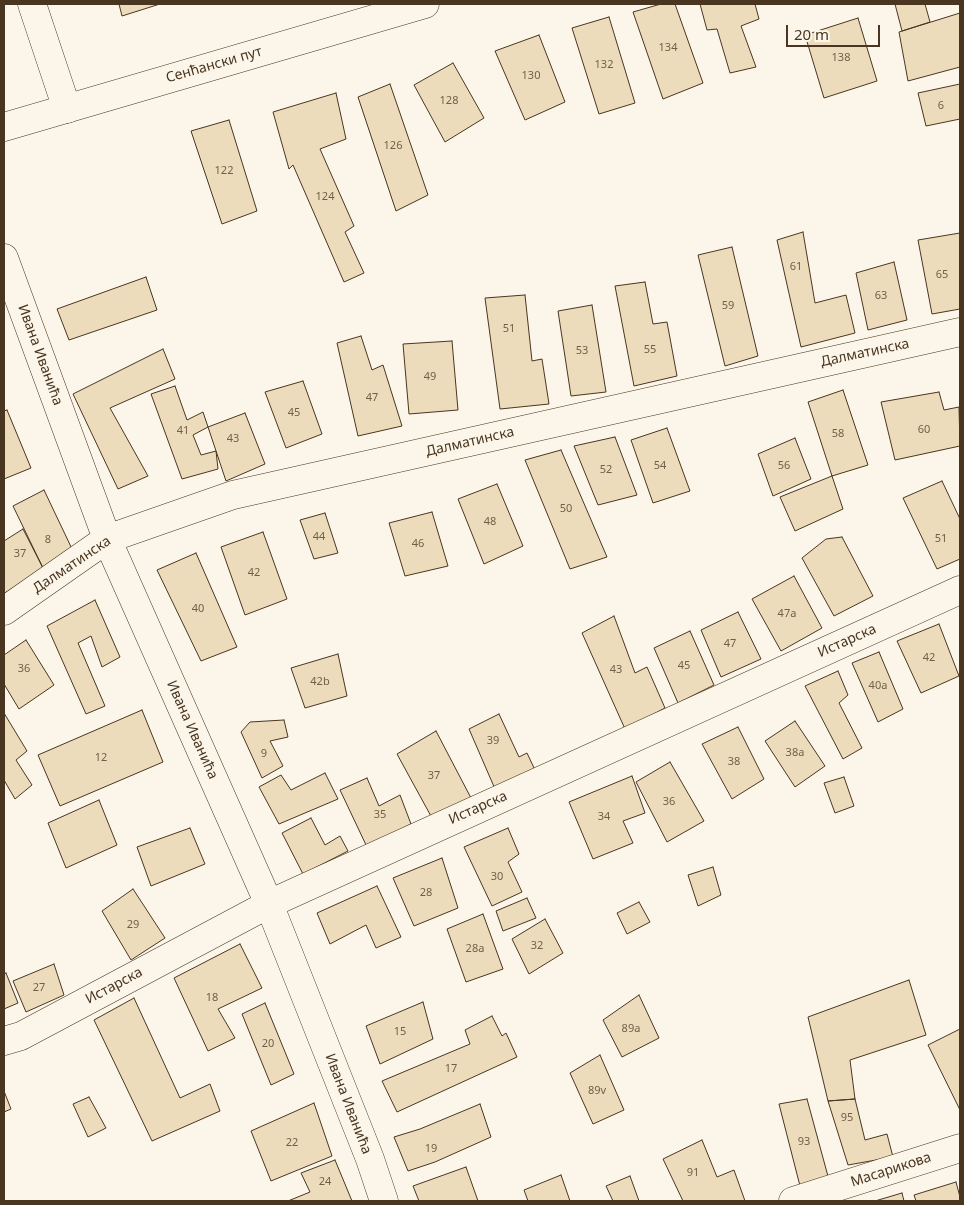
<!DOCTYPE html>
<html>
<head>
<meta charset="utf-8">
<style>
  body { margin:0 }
  #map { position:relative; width:964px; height:1205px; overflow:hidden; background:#fbf6e9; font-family:"Noto Sans",sans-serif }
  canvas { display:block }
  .frame { position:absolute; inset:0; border:5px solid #4a3520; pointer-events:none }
  .scale { position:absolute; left:786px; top:25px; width:94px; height:22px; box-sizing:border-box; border:2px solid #4a3520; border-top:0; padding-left:6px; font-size:15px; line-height:18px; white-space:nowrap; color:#4a3520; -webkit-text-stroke:4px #fbf6e9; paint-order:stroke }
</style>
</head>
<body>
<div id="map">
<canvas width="964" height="1205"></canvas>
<div class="frame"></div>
<div class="scale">20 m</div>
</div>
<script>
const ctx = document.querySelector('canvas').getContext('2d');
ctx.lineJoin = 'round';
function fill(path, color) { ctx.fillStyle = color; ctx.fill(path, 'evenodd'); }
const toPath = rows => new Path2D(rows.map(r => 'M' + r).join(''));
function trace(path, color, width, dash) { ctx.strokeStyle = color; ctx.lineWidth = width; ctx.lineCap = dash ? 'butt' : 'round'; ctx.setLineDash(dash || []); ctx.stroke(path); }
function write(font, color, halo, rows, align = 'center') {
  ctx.font = font + ' "Noto Sans",sans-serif'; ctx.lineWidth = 4; ctx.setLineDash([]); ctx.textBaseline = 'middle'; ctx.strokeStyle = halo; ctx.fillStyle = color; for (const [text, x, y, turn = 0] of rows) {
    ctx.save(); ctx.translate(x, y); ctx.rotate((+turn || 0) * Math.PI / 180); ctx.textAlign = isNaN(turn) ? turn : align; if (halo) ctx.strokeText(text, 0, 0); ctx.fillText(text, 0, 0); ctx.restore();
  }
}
const building = toPath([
  [119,4,160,4,122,16,119,4],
  [661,4,675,4,703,83,663,99,633,12,661,4],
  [700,4,755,4,759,19,741,26,756,67,730,73,717,29,707,30,700,4],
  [895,4,925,4,930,22,902,31,895,4],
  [960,13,960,67,908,81,899,32,960,13],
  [609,17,635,103,599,114,572,28,609,17],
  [858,18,877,81,824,98,805,35,858,18],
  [539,35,565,102,525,120,495,51,539,35],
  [453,63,484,118,445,142,414,85,453,63],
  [390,84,428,195,396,211,358,97,390,84],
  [960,84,960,119,926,126,918,93,960,84],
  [336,93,346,139,320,149,354,226,345,232,364,273,344,282,293,165,289,169,273,112,336,93],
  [229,120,257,211,222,224,191,131,229,120],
  [803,232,815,303,846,295,855,333,801,347,777,240,803,232],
  [960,233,960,309,932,314,918,240,960,233],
  [732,247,758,356,725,366,698,255,732,247],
  [894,262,907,320,868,330,856,273,894,262],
  [146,277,157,310,69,340,57,309,146,277],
  [645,282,653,324,667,322,677,376,634,386,615,286,645,282],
  [525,295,532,361,542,359,549,404,500,409,485,298,525,295],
  [592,305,606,392,571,396,558,311,592,305],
  [361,336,372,370,383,365,402,426,358,436,337,343,361,336],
  [452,341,458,410,409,414,403,344,452,341],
  [163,349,175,379,110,408,148,476,118,489,73,394,163,349],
  [303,381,322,434,286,448,265,392,303,381],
  [175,386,187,420,203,412,208,427,193,435,201,455,216,451,218,469,182,479,151,394,175,386],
  [843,390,868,465,832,476,808,402,843,390],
  [939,392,944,410,959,407,960,446,895,460,881,402,939,392],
  [7,410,31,468,4,479,4,411,7,410],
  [245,413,265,464,226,481,208,427,245,413],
  [667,428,690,491,653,503,631,440,667,428],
  [615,437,637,495,598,505,574,446,615,437],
  [795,438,811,479,773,496,758,454,795,438],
  [561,450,607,557,570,569,525,460,561,450],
  [832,476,843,509,795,531,780,497,832,476],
  [942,481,960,519,960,559,937,569,903,498,942,481],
  [497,484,523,546,484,564,458,499,497,484],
  [44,490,73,551,43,568,13,506,44,490],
  [432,512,448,566,405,576,389,523,432,512],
  [325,513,338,553,314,559,300,520,325,513],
  [23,529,43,568,5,593,4,591,4,541,23,529],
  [263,532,287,599,245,615,221,547,263,532],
  [842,537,873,596,834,616,802,558,826,539,842,537],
  [196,553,237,647,201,661,157,570,196,553],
  [794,576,822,628,781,651,752,599,794,576],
  [95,600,120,657,102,667,91,636,78,643,105,706,86,714,47,626,95,600],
  [738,612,761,659,721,677,701,630,738,612],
  [614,616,635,673,647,667,665,708,625,729,582,633,614,616],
  [939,624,959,676,921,693,897,641,939,624],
  [690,631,714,685,678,703,654,648,690,631],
  [26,640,54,685,19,709,4,684,4,655,26,640],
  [879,652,903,709,878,722,852,663,879,652],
  [338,654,347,696,305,708,291,668,338,654],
  [838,671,848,695,839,703,862,748,843,759,805,686,838,671],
  [142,710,163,762,60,806,38,755,142,710],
  [4,713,27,751,16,760,32,785,15,799,4,780,4,713],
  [499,714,519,757,527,753,535,770,495,789,469,729,499,714],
  [284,720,288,737,270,741,283,766,262,778,241,732,250,722,284,720],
  [795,721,825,766,795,787,765,741,795,721],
  [738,727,764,779,732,799,702,744,738,727],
  [436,731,471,798,432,818,397,754,436,731],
  [670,762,704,821,667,842,636,782,670,762],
  [325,773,338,799,279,824,259,787,281,775,291,790,325,773],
  [632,776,645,813,623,821,633,843,593,859,569,802,632,776],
  [844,777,854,806,835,813,824,783,844,777],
  [367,778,379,806,400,795,411,824,367,847,340,790,367,778],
  [99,800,117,845,66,868,48,823,99,800],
  [311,818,325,845,340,836,348,851,303,874,282,833,311,818],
  [190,828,205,864,151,886,137,847,190,828],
  [508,828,519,854,508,862,522,892,492,906,464,847,508,828],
  [442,858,458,908,414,926,393,878,442,858],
  [713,867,721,895,698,906,688,875,713,867],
  [377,886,401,937,376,948,366,925,330,944,317,913,377,886],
  [133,889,165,938,131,960,102,911,133,889],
  [527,898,536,918,503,931,496,911,527,898],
  [639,902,650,922,627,934,617,913,639,902],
  [483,914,503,969,466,982,447,929,483,914],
  [545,919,563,953,529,974,512,939,545,919],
  [240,944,262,988,218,1009,235,1038,208,1051,174,978,240,944],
  [54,964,64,995,26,1012,13,981,54,964],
  [6,973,18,1003,4,1009,4,974,6,973],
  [909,980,926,1035,850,1060,855,1099,828,1101,808,1017,909,980],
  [639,995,659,1038,622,1057,603,1020,639,995],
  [134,998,180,1098,210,1084,220,1111,152,1141,94,1020,134,998],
  [423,1002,433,1039,380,1064,366,1026,423,1002],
  [265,1003,294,1074,271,1085,242,1014,265,1003],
  [492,1016,502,1036,506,1033,517,1057,397,1112,382,1081,470,1044,465,1030,492,1016],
  [960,1029,960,1110,928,1045,960,1029],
  [600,1055,624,1110,593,1124,570,1073,600,1055],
  [4,1091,11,1109,4,1112,4,1091],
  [89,1097,106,1128,88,1137,73,1104,89,1097],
  [807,1099,829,1180,800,1186,779,1104,807,1099],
  [855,1099,865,1140,887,1134,893,1157,848,1165,828,1101,855,1099],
  [314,1103,332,1156,271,1181,251,1131,314,1103],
  [480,1104,491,1137,435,1162,408,1171,394,1137,420,1129,480,1104],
  [702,1140,717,1177,734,1170,745,1201,683,1201,663,1159,702,1140],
  [335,1160,352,1201,288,1201,310,1192,301,1173,335,1160],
  [466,1167,478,1201,419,1201,413,1186,466,1167],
  [561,1175,570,1201,528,1201,524,1190,561,1175],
  [630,1176,639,1201,613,1201,606,1186,630,1176],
  [956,1182,960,1197,960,1201,916,1201,914,1195,956,1182],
  [902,1193,904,1201,875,1201,902,1193]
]);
const minor = toPath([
  [32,4,67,109],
  [4,258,107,539,269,904,370,1159,384,1201],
  [4,611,107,539,233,495,862,354,960,332],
  [4,1041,21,1036,269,904,960,590],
  [793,1201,960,1148]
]);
const major = toPath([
  [4,127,425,4]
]);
const numberNames = [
  ["134",668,48],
  ["138",841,58],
  ["132",604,65],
  ["130",531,76],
  ["128",449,101],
  ["6",941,106],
  ["126",393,146],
  ["122",224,171],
  ["124",325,197],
  ["61",796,267],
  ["65",942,275],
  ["63",881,296],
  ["59",728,306],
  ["51",509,329],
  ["55",650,350],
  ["53",582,351],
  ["49",430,377],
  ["47",372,398],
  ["45",294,413],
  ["60",924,430],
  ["41",183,431],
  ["58",838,434],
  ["43",233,439],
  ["54",660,466],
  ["56",784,466],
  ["52",606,470],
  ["50",566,509],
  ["48",490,522],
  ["44",319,537],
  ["51",941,539],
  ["8",48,540],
  ["46",418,544],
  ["37",20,554],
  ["42",254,573],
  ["40",198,609],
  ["47a",787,614],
  ["47",730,644],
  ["42",929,658],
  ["45",684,666],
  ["36",24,669],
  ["43",616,670],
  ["42b",320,682],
  ["40a",878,686],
  ["39",493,741],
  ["38a",795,753],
  ["9",264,754],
  ["12",101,758],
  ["38",734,762],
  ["37",434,776],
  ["36",669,802],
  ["35",380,815],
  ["34",604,817],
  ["30",497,877],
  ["28",426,893],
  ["29",133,925],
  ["32",537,946],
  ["28a",475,949],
  ["27",39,988],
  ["18",212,998],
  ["89a",631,1029],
  ["15",400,1032],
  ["20",268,1044],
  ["17",451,1069],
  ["89v",597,1091],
  ["95",847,1118],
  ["93",804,1142],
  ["22",292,1143],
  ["19",431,1149],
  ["91",693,1173],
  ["24",325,1182]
];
const streetNames = [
  ["Сенћански пут",214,65,-16],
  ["Далматинска",865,353,-12],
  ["Ивана Иванића",40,355,70],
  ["Далматинска",470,442,-13],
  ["Далматинска",72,565,-34],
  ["Истарска",847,641,-24],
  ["Ивана Иванића",192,730,66],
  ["Истарска",478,808,-24],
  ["Истарска",114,986,-28],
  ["Ивана Иванића",348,1104,69],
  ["Масарикова",891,1170,-18]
];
fill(building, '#ecdcbc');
trace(building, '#4a3520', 1);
trace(minor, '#4a3520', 29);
trace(major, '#4a3520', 29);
trace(minor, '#fbf6e9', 28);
trace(major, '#fbf6e9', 28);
write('11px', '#725f47', null, numberNames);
write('14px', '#4a3520', '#fbf6e9', streetNames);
</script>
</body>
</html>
